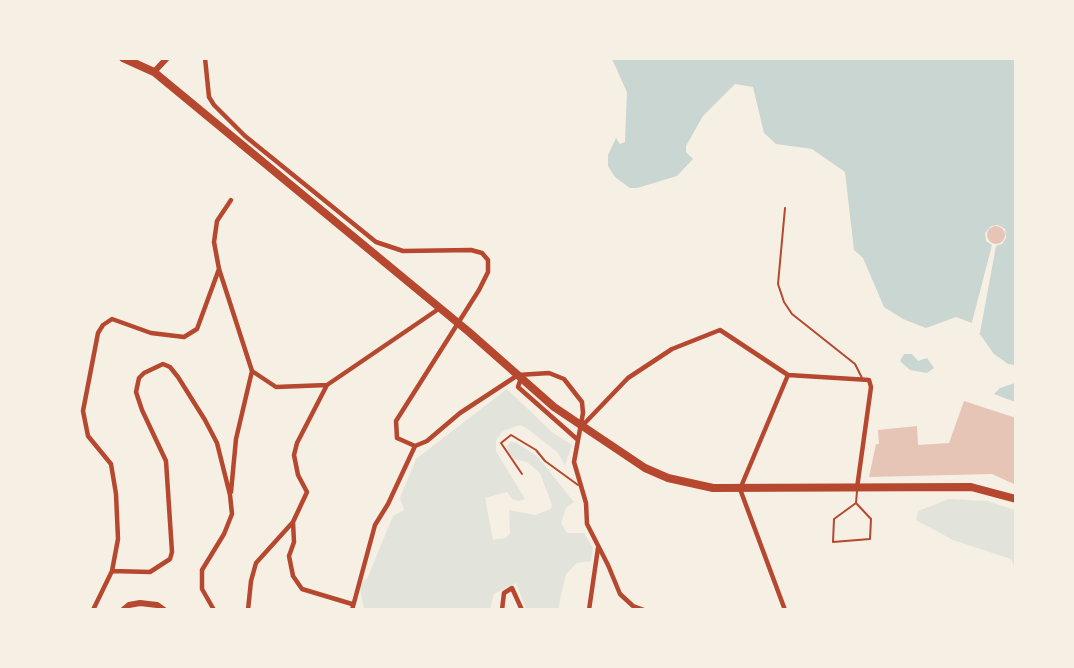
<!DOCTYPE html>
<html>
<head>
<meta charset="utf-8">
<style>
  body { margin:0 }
  #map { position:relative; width:1074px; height:668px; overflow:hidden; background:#f6efe4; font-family:"IBM Plex Sans",sans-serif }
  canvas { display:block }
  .frame { position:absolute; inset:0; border:60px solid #f6efe4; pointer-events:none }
</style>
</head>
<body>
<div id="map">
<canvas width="1074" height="668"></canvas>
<div class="frame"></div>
</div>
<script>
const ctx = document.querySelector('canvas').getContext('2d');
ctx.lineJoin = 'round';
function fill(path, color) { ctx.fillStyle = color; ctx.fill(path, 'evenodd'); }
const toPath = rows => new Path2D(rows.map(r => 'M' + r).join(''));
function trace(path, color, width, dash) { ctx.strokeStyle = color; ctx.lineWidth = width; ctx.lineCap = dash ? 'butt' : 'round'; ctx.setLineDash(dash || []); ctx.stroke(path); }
const green = toPath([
  [507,389,552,432,572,445,565,465,557,452,528,429,520,425,503,431,496,441,496,451,525,499,519,501,512,499,507,492,485,498,493,540,505,538,510,534,509,510,535,515,551,509,552,505,540,473,527,462,514,459,509,453,507,446,511,442,517,443,538,457,574,502,566,508,561,523,567,533,584,533,593,548,591,561,577,563,566,574,558,609,526,609,516,583,494,594,490,609,364,609,359,584,367,579,393,516,404,510,400,498,416,459],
  [949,499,987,501,1015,510,1015,569,1011,559,953,540,916,520,918,511]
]);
const water = toPath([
  [612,59,1015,59,1015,365,1008,364,994,354,972,323,956,317,926,328,903,319,884,307,863,258,854,250,845,172,812,149,776,144,764,133,753,87,735,84,703,116,686,146,686,152,693,159,677,176,637,188,630,188,615,177,608,166,608,155,616,138,620,144,625,142,627,92],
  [904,354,912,354,918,361,927,358,934,368,927,373,910,370,900,361],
  [1015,383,1015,402,994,394,1000,388]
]);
const pier = toPath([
  [998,225,1005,229,1006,238,1002,244,996,246,980,333,977,334,971,326,992,245,986,241,985,233,991,226]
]);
const building = toPath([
  '987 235a9 9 0 1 1 18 0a9 9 0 1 1-18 0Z',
  [964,401,1016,418,1016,485,992,474,869,477,876,444,879,444,878,430,917,426,918,445,949,443]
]);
const service = toPath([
  [785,208,778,284,784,302,792,314,855,364,862,378],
  [522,474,501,443,511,435,536,450,545,461,578,485],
  [856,503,834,519,833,542,870,539,871,519,856,503,857,491]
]);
const minor = toPath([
  [205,58,209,97,214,105,245,136,376,242,403,251,471,250,482,253,488,260,488,272,479,290,396,421,397,438,415,446,427,441,460,413,518,375,549,373,564,379,582,402,583,413,574,462,586,503,587,524,608,565,620,594,633,606,644,610],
  [252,371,276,387,327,385],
  [521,378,518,387,578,440],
  [582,426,628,378,672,349,720,330,788,375,869,380,871,387,857,488],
  [231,492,236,439,252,371,219,269,214,242,217,221,231,200],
  [293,522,294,542,289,556,293,576,302,589,352,604],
  [112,571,150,572,170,559,172,552,166,461,142,410,136,392,139,378,144,373,163,364,170,367,178,377,205,420,217,443,230,495,232,514,224,534,202,570,202,589,214,610],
  [93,610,112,571,118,539,116,494,111,464,88,436,83,411,98,333,103,325,112,319,151,333,184,337,197,329,219,269],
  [248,610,251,581,256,563,293,522,307,492,298,475,294,455,297,443,327,385,440,308],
  [352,610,375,525,388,504,415,446],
  [502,610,504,593,512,588,522,610],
  [589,610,598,548],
  [785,610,740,489,788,375]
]);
const tertiary = toPath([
  [154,72,167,58],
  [123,610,129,605,140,603,157,605,164,610]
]);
const primary = toPath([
  [123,58,154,72,469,332,554,407,645,468,668,478,713,488,971,487,1016,499]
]);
fill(green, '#e2e4dc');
fill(water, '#c9d6d2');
fill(pier, '#f6efe4');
fill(building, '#e6c5b7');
trace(service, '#b5482f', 2);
trace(minor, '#b5482f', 4.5);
trace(tertiary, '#b5482f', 6);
trace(primary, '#b5482f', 8);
</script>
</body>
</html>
